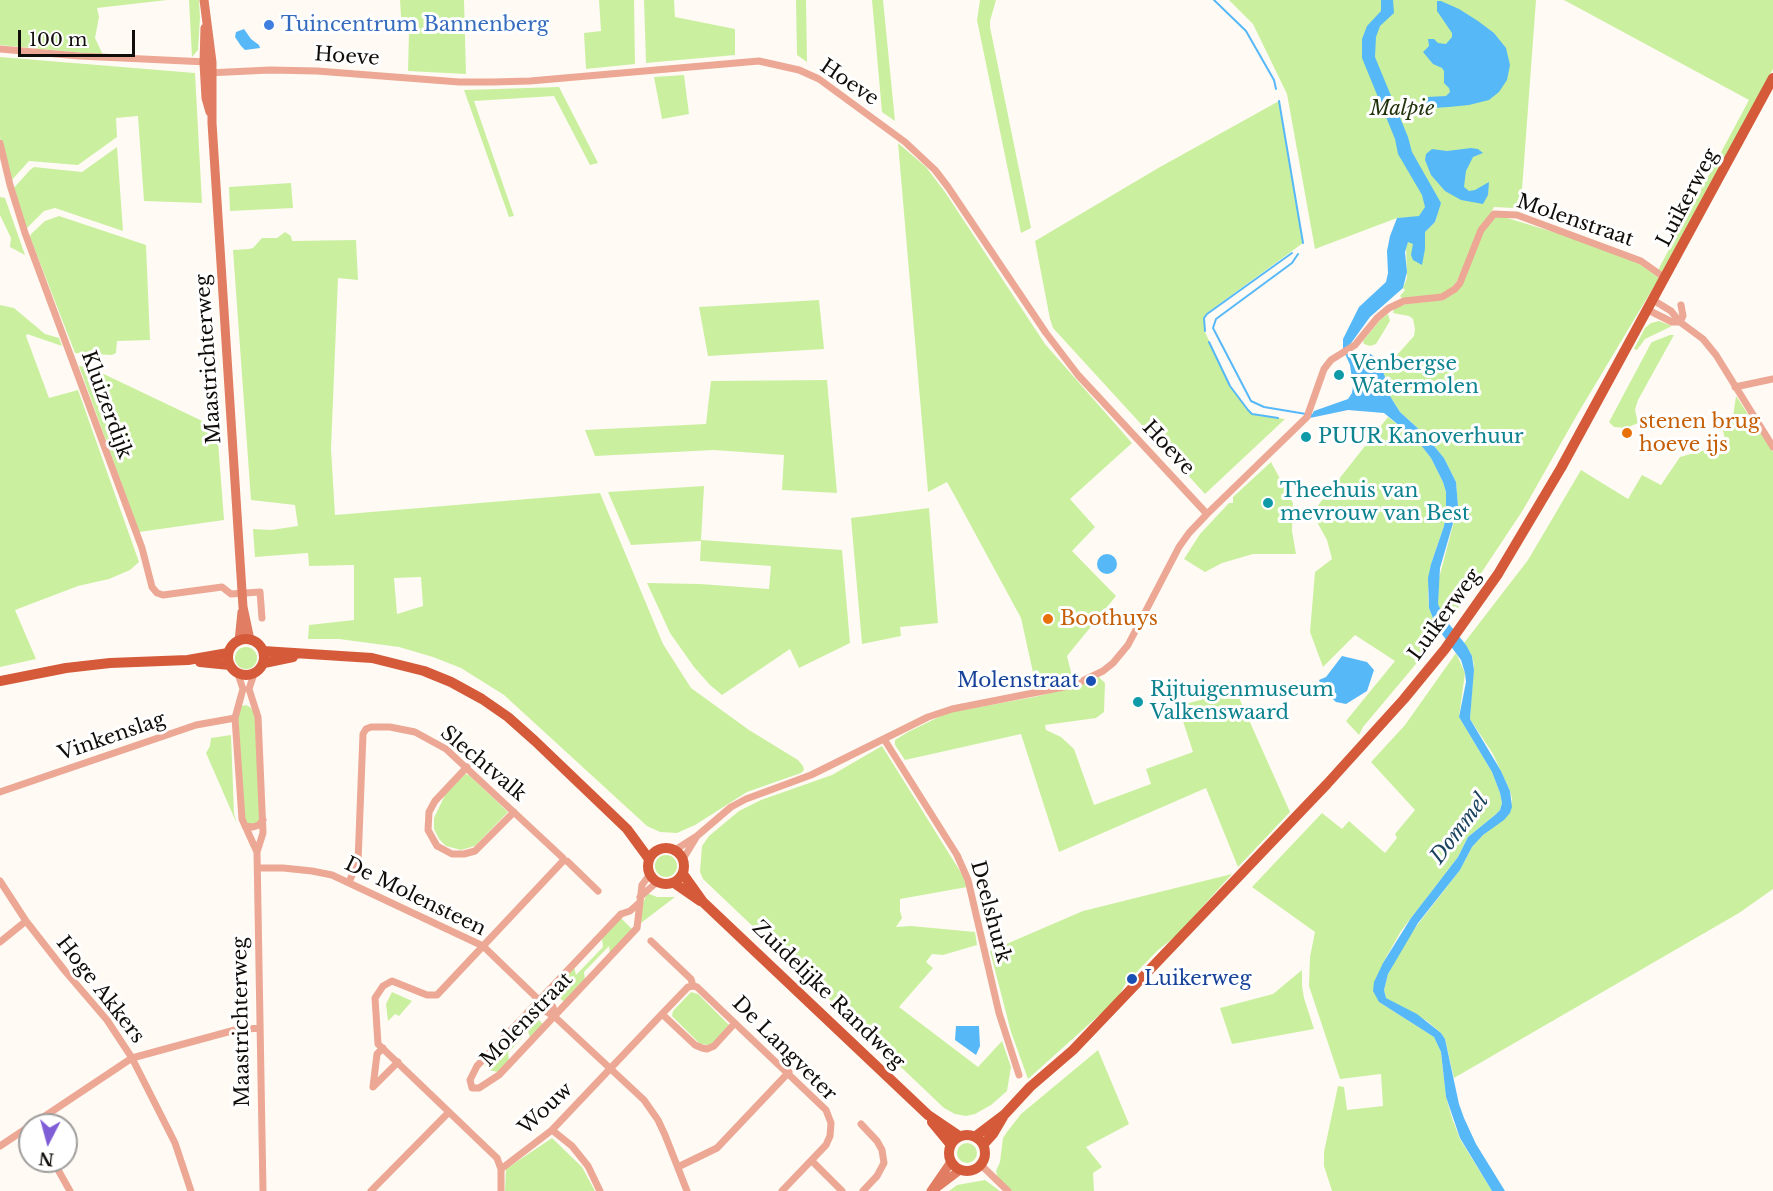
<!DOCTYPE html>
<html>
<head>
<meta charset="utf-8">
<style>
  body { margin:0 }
  #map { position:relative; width:1773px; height:1191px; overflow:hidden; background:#fffaf4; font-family:"Libre Baskerville",serif }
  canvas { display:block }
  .north { position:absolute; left:18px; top:1113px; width:60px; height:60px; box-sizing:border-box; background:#fff; border:2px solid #9f9e9d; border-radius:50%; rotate:186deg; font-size:16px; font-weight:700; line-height:24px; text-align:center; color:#100d0a }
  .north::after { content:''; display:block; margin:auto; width:21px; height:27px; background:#7e5dd7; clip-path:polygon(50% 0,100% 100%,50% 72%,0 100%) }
  .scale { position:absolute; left:18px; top:30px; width:117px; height:27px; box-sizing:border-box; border:3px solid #100d0a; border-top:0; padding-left:8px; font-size:18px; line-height:21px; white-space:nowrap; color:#100d0a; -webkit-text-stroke:4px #fff; paint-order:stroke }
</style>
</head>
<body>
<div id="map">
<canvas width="1773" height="1191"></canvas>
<div class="north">N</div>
<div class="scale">100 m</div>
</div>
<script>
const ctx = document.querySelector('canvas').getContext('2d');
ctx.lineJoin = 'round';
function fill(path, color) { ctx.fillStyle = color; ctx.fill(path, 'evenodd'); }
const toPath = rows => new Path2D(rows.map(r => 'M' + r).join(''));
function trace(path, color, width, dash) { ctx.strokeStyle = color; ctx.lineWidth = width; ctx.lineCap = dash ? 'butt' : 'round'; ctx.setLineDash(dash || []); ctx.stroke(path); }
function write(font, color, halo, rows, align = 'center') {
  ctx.font = font + ' "Libre Baskerville",serif'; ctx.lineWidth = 6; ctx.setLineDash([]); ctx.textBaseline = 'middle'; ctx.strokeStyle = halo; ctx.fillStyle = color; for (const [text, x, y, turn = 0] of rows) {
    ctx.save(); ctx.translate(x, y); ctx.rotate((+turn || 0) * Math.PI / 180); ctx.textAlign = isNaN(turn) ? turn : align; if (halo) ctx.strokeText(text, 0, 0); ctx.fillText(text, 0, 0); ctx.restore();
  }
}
const green = toPath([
  [0,0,167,0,97,8,99,17,95,38,103,55,0,45],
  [189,0,199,0,200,18,198,50,192,57],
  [400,0,464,0,466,74,408,71,409,33,402,32],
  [599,0,634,0,635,64,586,69,584,33,601,31],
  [644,0,674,0,675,17,735,29,735,55,646,63],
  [796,0,806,0,807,62,797,55],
  [872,0,883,0,895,121,882,112],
  [980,0,996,0,990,21,990,27,1031,228,1021,233,977,20],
  [1229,0,1536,0,1521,203,1515,204,1514,208,1494,207,1457,281,1450,290,1438,295,1403,299,1400,296,1405,290,1403,288,1407,278,1406,245,1408,242,1411,242,1423,254,1425,249,1425,232,1435,222,1437,216,1397,218,1315,249,1287,94,1253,24],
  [1564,0,1773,0,1773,69,1662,272,1658,270,1749,100],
  [0,57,195,73,202,203,144,201,138,116,116,118,117,137,78,165,29,161,10,182,0,137],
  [684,75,689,114,662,119,654,77],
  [559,87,598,163,590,165,554,96,474,101,514,216,509,217,464,90],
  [1279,101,1303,243,1207,313,1204,318,1204,324,1205,332,1230,386,1248,410,1252,414,1259,416,1285,419,1205,494,1053,328,1050,319,1035,241,1160,167],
  [898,143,926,167,945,192,1045,344,1132,443,1070,499,1095,527,1072,551,1116,596,1067,656,1072,676,1064,679,1036,686,1021,618,957,500,947,482,928,492],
  [117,147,123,231,55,208,44,211,26,229,12,190,30,170,34,167,82,172],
  [291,183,293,208,230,211,229,187],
  [0,197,5,198,25,255,10,247,11,238,0,215],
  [59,216,146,245,150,340,117,341,116,353,112,355,75,353,30,237,31,234,45,221],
  [1497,217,1504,217,1576,239,1640,264,1659,278,1577,415,1523,510,1448,623,1440,612,1438,604,1438,582,1458,506,1456,482,1444,458,1424,434,1400,412,1393,401,1388,392,1385,377,1379,360,1397,355,1414,336,1415,329,1413,319,1409,316,1393,313,1394,308,1407,304,1443,300,1453,294,1463,283,1482,232,1492,220],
  [285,232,291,236,292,241,356,240,358,280,338,278,331,449,335,515,600,493,663,644,691,688,749,730,798,760,803,766,804,770,801,773,747,792,695,825,677,833,660,832,647,826,504,695,461,668,433,657,399,647,339,639,308,639,309,625,354,620,354,565,309,566,308,553,255,557,253,529,271,530,298,526,295,505,251,500,233,250,249,249,253,248,262,238,277,238],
  [421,577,423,606,397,614,394,578],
  [819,300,824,349,708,356,699,307],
  [0,305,14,308,45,334,59,338,62,346,27,334,26,336,49,398,78,390,139,562,130,570,109,579,78,586,15,610,36,659,0,667],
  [1388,314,1390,321,1376,344,1370,346,1364,344,1363,341,1381,319],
  [1659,321,1672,326,1645,339,1637,350,1634,349,1645,328,1651,323],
  [1670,335,1674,335,1638,400,1635,410,1638,423,1626,428,1614,427,1609,422,1650,345,1652,342],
  [79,366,89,367,217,428,224,520,139,532],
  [827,380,837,493,782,490,784,455,714,450,595,456,585,430,706,424,711,381],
  [1736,396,1773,452,1773,889,1739,913,1454,1078,1445,1039,1441,1033,1427,1021,1386,998,1384,990,1388,974,1408,937,1460,870,1472,847,1483,835,1510,813,1512,799,1510,791,1493,754,1470,719,1474,665,1472,656,1464,643,1528,560,1581,470,1628,499,1642,475,1661,485,1680,457,1726,444,1722,426,1733,417],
  [1388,417,1406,431,1420,444,1431,458,1443,482,1446,492,1446,514,1444,526,1431,564,1428,595,1429,608,1436,626,1442,633,1363,727,1359,735,1346,721,1395,661,1355,635,1323,667,1310,632,1315,572,1332,559,1327,540,1312,513],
  [1271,462,1293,503,1292,531,1296,554,1253,554,1222,563,1205,572,1184,559,1200,534,1229,503,1233,503,1233,497],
  [704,486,701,540,842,550,850,643,799,668,790,649,722,695,710,685,694,667,670,633,647,583,700,584,769,589,771,566,700,561,701,541,631,545,608,492],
  [929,508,938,623,900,627,901,636,862,644,851,518],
  '235 658a11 11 0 1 1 22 0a11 11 0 1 1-22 0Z',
  [1456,653,1465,673,1459,717,1492,772,1500,793,1502,803,1500,810,1495,815,1468,837,1458,857,1401,931,1383,963,1379,1002,1434,1037,1441,1052,1446,1097,1452,1118,1460,1139,1492,1191,1332,1191,1324,1166,1324,1152,1338,1086,1344,1087,1347,1110,1383,1106,1381,1074,1340,1079,1309,986,1310,957,1315,932,1252,887,1322,813,1342,829,1349,821,1385,853,1397,838,1395,834,1415,810,1371,762,1405,725],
  [1099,677,1105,683,1104,712,1096,718,1045,725,1046,730,1061,737,1074,749,1094,805,1151,784,1146,769,1193,752,1178,706,1204,699,1202,689,1232,682,1290,812,1238,867,1206,788,1059,852,1021,734,905,760,895,745,895,740,908,732,947,713,1034,697,1076,687],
  [246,705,250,707,255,713,260,817,258,822,254,825,245,822,237,715,241,706],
  [231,735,234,814,237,824,206,753,210,746,211,738],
  [882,746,963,876,967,887,900,899,900,911,902,918,896,927,911,926,975,932,977,945,943,955,932,954,926,962,933,968,899,1007,978,1067,1002,1041,1011,1067,1007,1091,991,1105,975,1114,966,1116,955,1114,944,1108,703,879,700,872,702,846,709,836,739,811,761,800,832,775],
  [465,774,469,775,508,812,475,846,461,850,446,846,439,839,434,829,434,818,445,795],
  '655 866a11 11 0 1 1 22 0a11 11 0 1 1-22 0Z',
  [1232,874,1176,936,1158,950,1126,983,1117,999,1028,1079,1011,1032,990,951,1083,911],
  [647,893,657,897,675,897,641,923,642,906],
  [621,918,633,930,610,954,609,946,584,972,585,980,564,1002,552,990,574,967,576,975,603,947,602,939],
  [1302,970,1302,986,1304,998,1314,1029,1232,1044,1220,1008,1273,994],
  [392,992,412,1001,399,1016,395,1014,388,1021,386,1004],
  [691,992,698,994,729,1025,713,1043,709,1045,700,1044,672,1016,673,1011],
  [531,1013,543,1024,530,1038,528,1031,508,1053,509,1060,498,1072,488,1070,485,1065,486,1059,500,1044,503,1051,522,1030,521,1023],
  [1098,1050,1129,1124,1086,1147,1102,1167,1093,1173,1094,1191,1012,1191,998,1178,996,1171,1000,1162,1003,1138,1007,1132,1021,1114],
  [552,1138,582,1167,595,1191,505,1191,506,1169],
  '957 1153a10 10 0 1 1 20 0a10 10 0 1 1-20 0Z',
  [985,1180,1000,1191,949,1191,957,1185]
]);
const water = toPath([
  [1381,0,1393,0,1394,13,1380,26,1376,37,1375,57,1408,137,1412,152,1441,203,1435,222,1425,232,1425,249,1422,265,1413,260,1411,255,1413,244,1408,242,1405,252,1407,272,1403,288,1370,317,1349,346,1355,363,1362,360,1366,351,1379,360,1385,377,1388,392,1393,401,1400,412,1424,434,1444,458,1456,482,1458,506,1440,568,1438,604,1445,619,1466,645,1472,656,1474,670,1470,719,1501,771,1510,791,1512,807,1510,813,1504,820,1483,835,1472,847,1460,870,1418,923,1388,974,1384,990,1386,998,1417,1014,1441,1033,1445,1039,1459,1104,1464,1118,1476,1144,1505,1191,1492,1191,1460,1138,1446,1097,1441,1052,1434,1037,1379,1002,1373,991,1374,982,1383,963,1411,918,1458,857,1468,837,1495,815,1500,810,1502,803,1500,793,1492,772,1459,717,1466,682,1465,673,1461,660,1436,626,1429,608,1428,578,1431,564,1444,526,1446,514,1446,492,1443,482,1431,458,1420,444,1406,431,1384,413,1348,410,1310,418,1314,411,1348,399,1352,393,1353,386,1350,365,1343,349,1343,339,1359,307,1386,282,1388,273,1387,251,1390,236,1397,218,1419,216,1425,207,1422,195,1398,154,1395,139,1362,58,1362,39,1367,26,1381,11],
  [1437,1,1441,1,1459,9,1478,21,1494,33,1506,48,1510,65,1507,80,1499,92,1489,100,1469,105,1449,107,1433,108,1427,107,1426,104,1427,97,1446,96,1450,92,1449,88,1444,83,1444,71,1442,68,1433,64,1423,52,1429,46,1428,39,1434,39,1438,43,1446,44,1452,37,1452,33,1437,11],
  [244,29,251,39,259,45,260,48,245,50,241,46,235,37,236,32],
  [1471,148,1478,149,1483,153,1473,157,1466,171,1464,187,1469,191,1475,190,1489,182,1488,195,1483,204,1461,200,1445,191,1431,175,1425,160,1426,154,1432,149,1447,151],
  '1097 564a10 10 0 1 1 20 0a10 10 0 1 1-20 0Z',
  [1342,656,1367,662,1374,670,1367,691,1346,704,1336,702,1323,690,1319,680,1326,677],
  [956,1026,979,1026,980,1046,976,1055,955,1040]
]);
const stream = toPath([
  [1214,0,1246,31,1274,80,1276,89],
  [1279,101,1303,243],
  [1298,254,1292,263,1216,319,1213,328,1251,401,1264,407,1312,415],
  [1205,331,1204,318,1207,314,1292,253],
  [1209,342,1230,386,1248,410,1252,414,1278,418]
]);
const street = toPath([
  [0,49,79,56,207,62],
  [207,73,270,70,317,71,459,82,493,82,530,81,759,61,799,70,819,79,905,142,935,170,948,187,1046,333,1078,375,1207,514],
  [0,143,10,185,25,233,142,548,152,587,157,593,163,595,222,587,231,594,260,592,262,618],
  [1653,300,1671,311,1680,322,1703,339,1716,355,1773,447],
  [1648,310,1672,322,1680,322],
  [1680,322,1683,316,1681,305],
  [1735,387,1773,379],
  [238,674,243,689,235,718,242,819,257,852,263,1191],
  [254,674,249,689,258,717,263,833,257,852],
  [884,739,957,855,968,880,999,1013,1019,1075],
  [467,767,435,801,429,812,428,830,437,846,452,854,464,854,475,851,514,812],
  [0,792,196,725,235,718],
  [245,826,253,827,259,825,263,820],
  [675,850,697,836,731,807,746,799,811,775,928,717,952,709,1074,685,1103,671,1113,663,1128,645,1179,547,1189,533,1207,514,1307,417,1324,369,1331,360,1355,345,1377,318,1389,308,1404,301,1442,297,1455,289,1460,283,1481,230,1494,214,1517,215,1641,261,1665,278],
  [683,859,697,836],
  [258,868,283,868,312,871,332,875,483,946,539,1000,542,1009,555,1017,644,1100,658,1120,665,1135,687,1191],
  [0,881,26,921,65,971,107,1020,132,1058,175,1143,191,1191],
  [349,882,358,862,363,734,366,729,371,727,390,727,415,732,446,749,563,858,563,861,567,861,598,891],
  [640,897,657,882],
  [639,903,630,911,621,914,477,1066,470,1080,472,1088,479,1088,499,1075,637,928,642,885,650,874],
  [651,941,691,979,693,986,697,987,826,1110,831,1123,830,1136,826,1145,782,1191],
  [0,942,26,921],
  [539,1000,548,1002,553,1007,555,1017],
  [662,1014,695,1045,702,1048,707,1049,714,1046,735,1023],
  [383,1048,377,1054,373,1087,398,1062],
  [861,1124,877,1141,882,1150,884,1163,877,1176,863,1191],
  [552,1130,572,1146,588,1166,600,1191],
  [0,1146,132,1058,235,1030,260,1028],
  [53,1161,70,1191],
  [812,1161,842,1191],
  [981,1165,1008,1191],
  [678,1167,717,1148,789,1072],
  [501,1169,552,1130,662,1014,688,987,693,986],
  [371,1191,449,1112],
  [501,1191,501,1169,497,1158,378,1044,375,998,383,986,392,981,427,995,437,995,563,861]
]);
const secondary = toPath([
  [204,0,212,62,212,123,243,607,250,640],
  [205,28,204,63,206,98,210,112],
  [239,641,242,612],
  [936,1188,960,1170],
  [931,1191,951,1162]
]);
const primary = toPath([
  '228 657a18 18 0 1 1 36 0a18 18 0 1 1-36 0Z',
  [263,651,372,658,424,671,451,682,482,699,508,717,535,741,627,829,649,859],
  [200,662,230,665],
  [264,663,293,657],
  [0,681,66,668,110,663,188,660,228,653],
  '648 866a18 18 0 1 1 36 0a18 18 0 1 1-36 0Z',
  [683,874,703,902,928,1115,959,1136],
  [674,883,700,901],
  [932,1122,951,1145],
  '949 1153a18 18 0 1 1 36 0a18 18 0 1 1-36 0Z',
  [976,1136,1005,1114,1030,1087,1073,1050,1327,784,1404,699,1445,649,1498,574,1561,468,1773,78],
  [984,1144,993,1134,1003,1117]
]);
const markers = [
  [269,25,6,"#3f7fe0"],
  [1339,375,6,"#0f9aa8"],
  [1627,433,6,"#e8710a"],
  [1306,437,6,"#0f9aa8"],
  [1268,503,6,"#0f9aa8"],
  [1048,619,6,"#e8710a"],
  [1091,681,6,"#1a4fb4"],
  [1138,702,6,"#0f9aa8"],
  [1132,979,6,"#1a4fb4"]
];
const shopNames = [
  ["Tuincentrum Bannenberg",281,25]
];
const streetNames = [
  ["Hoeve",347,57,4],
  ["Hoeve",849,83,34],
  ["Luikerweg",1688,198,-62],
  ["Molenstraat",1575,221,19],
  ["Maastrichterweg",209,359,-94],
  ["Kluizerdijk",106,405,70],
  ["Hoeve",1168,448,47],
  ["Luikerweg",1445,615,-54],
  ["Vinkenslag",112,737,-19],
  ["Slechtvalk",483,764,40],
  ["De Molensteen",415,897,26],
  ["Deelshurk",990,912,75],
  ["Hoge Akkers",100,990,52],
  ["Zuidelijke Randweg",828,995,44],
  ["Molenstraat",527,1020,-46],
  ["Maastrichterweg",242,1022,-91],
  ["De Langveter",784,1049,45],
  ["Wouw",546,1109,-43]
];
const parkNames = [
  ["Malpie",1402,109]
];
const cultureNames = [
  ["Venbergse",1351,364],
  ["Watermolen",1351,387],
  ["PUUR Kanoverhuur",1318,437],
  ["Theehuis van",1280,491],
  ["mevrouw van Best",1280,514],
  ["Rijtuigenmuseum",1150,690],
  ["Valkenswaard",1150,713]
];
const foodNames = [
  ["stenen brug",1639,422],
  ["hoeve ijs",1639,445],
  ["Boothuys",1060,619]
];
const transitNames = [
  ["Molenstraat",1079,681],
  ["Luikerweg",1144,979,"left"]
];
const waterNames = [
  ["Dommel",1460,829,-53]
];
fill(green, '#caf09f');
fill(water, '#57b8f8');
trace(stream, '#57b8f8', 2);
trace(street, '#eca895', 7);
trace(secondary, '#e07d62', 9);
trace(primary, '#d45a3a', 10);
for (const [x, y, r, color] of markers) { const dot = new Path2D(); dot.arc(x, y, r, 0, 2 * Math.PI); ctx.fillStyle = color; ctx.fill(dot); trace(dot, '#fff', 2); }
write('20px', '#366cbe', '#fff', shopNames, 'left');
write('20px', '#100d0a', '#fff', streetNames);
write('italic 20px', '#22320b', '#fff', parkNames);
write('20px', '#0d838f', '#fff', cultureNames, 'left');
write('20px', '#c56008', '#fff', foodNames, 'left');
write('20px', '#164399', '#fff', transitNames, 'right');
write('italic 21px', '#1d445f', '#fff', waterNames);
</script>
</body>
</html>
